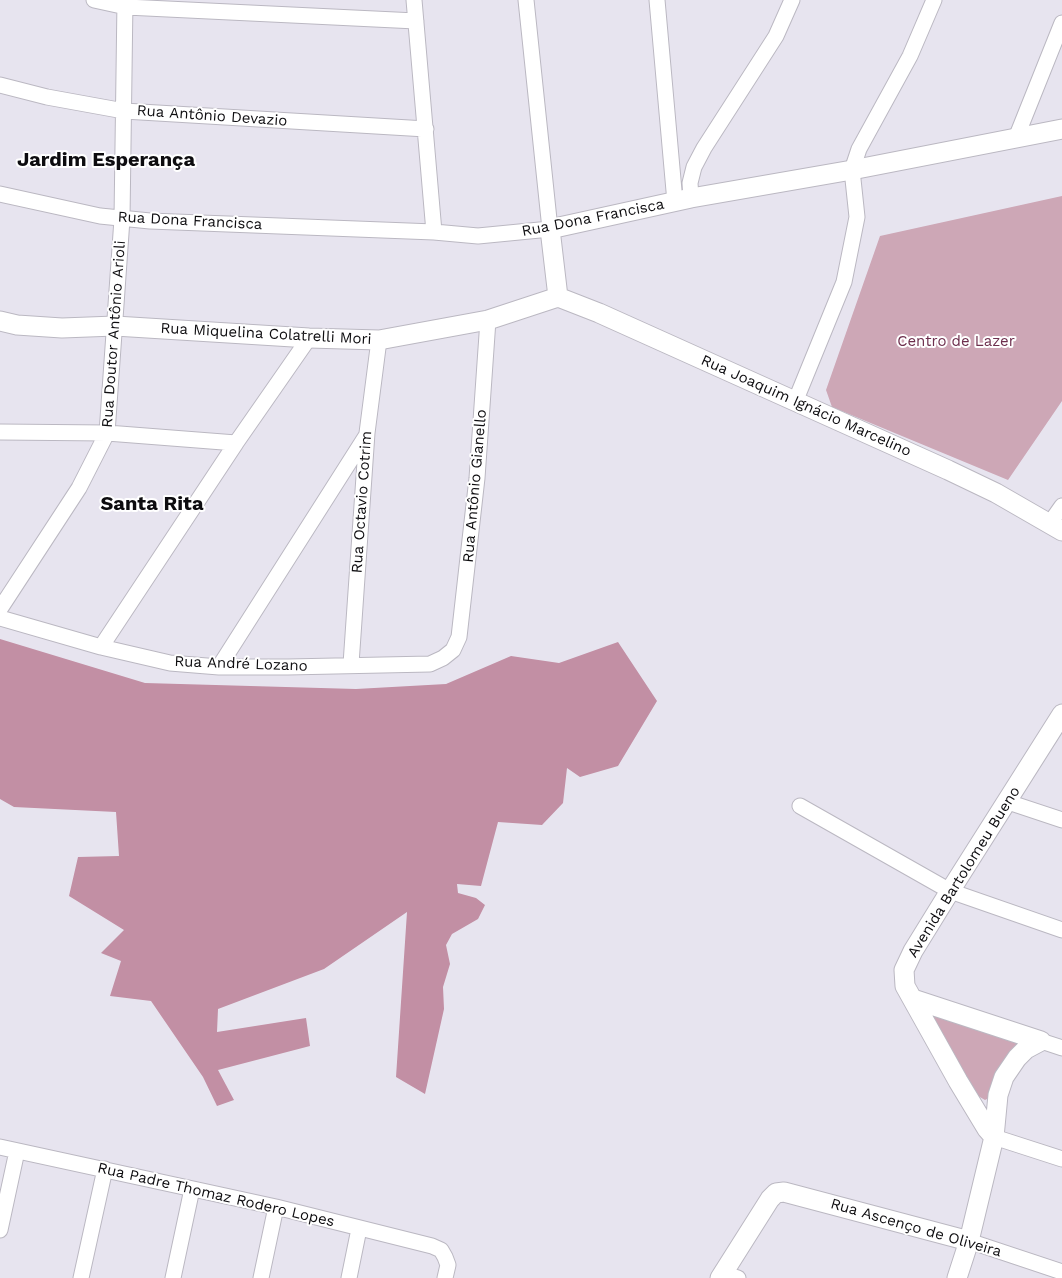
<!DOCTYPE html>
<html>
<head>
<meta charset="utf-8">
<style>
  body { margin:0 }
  canvas { display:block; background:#e7e4ef }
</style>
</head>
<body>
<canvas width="1062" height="1278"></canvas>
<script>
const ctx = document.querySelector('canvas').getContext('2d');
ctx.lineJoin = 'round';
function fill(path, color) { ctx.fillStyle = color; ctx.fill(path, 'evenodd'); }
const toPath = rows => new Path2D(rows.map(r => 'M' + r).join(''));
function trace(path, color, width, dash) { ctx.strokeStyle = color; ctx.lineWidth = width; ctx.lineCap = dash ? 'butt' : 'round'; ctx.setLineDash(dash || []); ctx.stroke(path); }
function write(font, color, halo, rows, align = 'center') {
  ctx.font = font + ' "Work Sans",sans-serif'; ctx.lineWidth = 4; ctx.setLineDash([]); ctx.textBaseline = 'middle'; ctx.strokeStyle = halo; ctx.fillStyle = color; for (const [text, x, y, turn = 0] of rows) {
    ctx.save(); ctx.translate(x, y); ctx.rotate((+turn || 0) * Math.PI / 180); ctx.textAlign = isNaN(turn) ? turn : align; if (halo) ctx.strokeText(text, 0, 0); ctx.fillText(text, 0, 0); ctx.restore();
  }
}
const green = toPath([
  [1062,196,1062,401,1008,480,832,407,826,390,880,236],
  [935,1015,1015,1042,1017,1045,989,1098,985,1100,978,1096,935,1023,932,1017]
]);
const forest = toPath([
  [0,639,145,683,356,689,446,684,511,656,559,663,618,642,657,701,618,766,580,777,567,768,563,803,542,825,498,822,481,886,457,884,458,893,476,898,485,905,478,919,452,934,446,945,450,964,443,987,444,1009,425,1094,396,1077,407,912,324,969,218,1009,217,1032,306,1018,310,1046,218,1070,234,1100,217,1106,203,1077,151,1001,110,996,121,961,101,953,124,930,69,896,78,857,119,856,116,812,14,807,0,799]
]);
const minor = toPath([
  [94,0,126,7,416,21],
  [414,0,434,232],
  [657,0,675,202],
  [0,85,47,97,124,111,426,129],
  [1016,138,1062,23],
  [0,194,100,216,150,221,434,232,478,236,550,229,526,0],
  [691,198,690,183,694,167,704,148,776,36,792,0],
  [795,402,844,282,857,217,852,170,859,149,910,56,934,0],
  [0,432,107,433,236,443],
  [1050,523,1062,506],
  [0,609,79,488,107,433,122,219,125,0],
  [0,618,101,647,170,663,219,667,288,667,430,664,443,658,453,650,459,637,477,478,488,320],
  [101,647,236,443,309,338],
  [351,664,367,433,379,340],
  [219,667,366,436],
  [1008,802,1062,820],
  [800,806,950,891,1062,930],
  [1041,1041,1062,1048],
  [994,1137,1062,1159],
  [0,1147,276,1207,432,1246,441,1250,445,1257,448,1265,445,1278],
  [0,1230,17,1151],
  [969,1241,1062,1272],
  [723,1273,738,1278],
  [81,1278,105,1169],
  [173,1278,192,1189],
  [261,1278,276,1207],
  [349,1278,359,1229]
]);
const tertiary = toPath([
  [558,297,550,229,691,198,852,170,1062,129],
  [558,297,599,313,948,470,996,493,1062,531],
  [0,321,17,325,62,328,115,326,309,338,379,340,488,320,558,297],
  [913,999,1041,1041],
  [994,1137,987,1129,958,1081,905,986,904,970,913,951,950,891,1062,714],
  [720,1278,770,1199,776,1193,784,1192,969,1241],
  [957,1278,969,1241,994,1137,998,1095,1004,1077,1017,1058,1026,1049,1041,1041]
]);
const streetNames = [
  ["Rua Antônio Devazio",212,116,4],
  ["Rua Dona Francisca",593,218,-11],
  ["Rua Dona Francisca",190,221,3],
  ["Rua Doutor Antônio Arioli",114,334,-86],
  ["Rua Miquelina Colatrelli Mori",266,334,3],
  ["Rua Joaquim Ignácio Marcelino",806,406,24],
  ["Rua Antônio Gianello",475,486,-85],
  ["Rua Octavio Cotrim",362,502,-86],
  ["Rua André Lozano",241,664,2],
  ["Avenida Bartolomeu Bueno",964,872,-58],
  ["Rua Padre Thomaz Rodero Lopes",216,1195,13],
  ["Rua Ascenço de Oliveira",916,1228,16]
];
const parkNames = [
  ["Centro de Lazer",956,342]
];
const districtNames = [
  ["Jardim Esperança",106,160],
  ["Santa Rita",152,504]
];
fill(green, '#cda7b6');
fill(forest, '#c28fa4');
trace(minor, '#bbb8c2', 17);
trace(tertiary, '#bbb8c2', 21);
trace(minor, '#fff', 15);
trace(tertiary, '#fff', 19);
write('15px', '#0d0c0f', '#fff', streetNames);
write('15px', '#6d2e4d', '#fff', parkNames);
write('bold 20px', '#0d0c0f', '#fff', districtNames);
</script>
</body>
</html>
